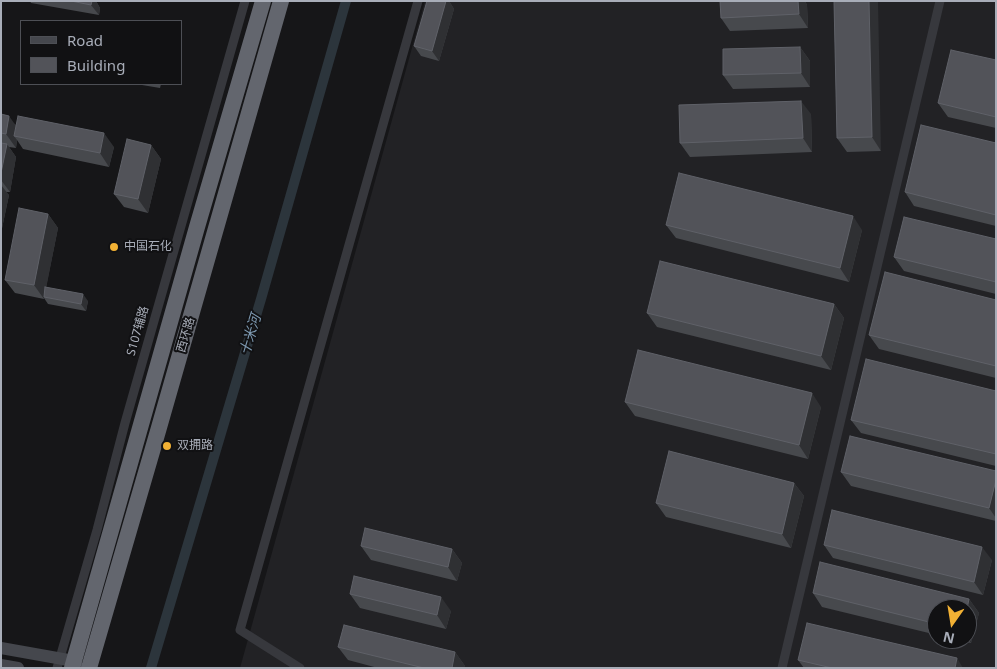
<!DOCTYPE html>
<html>
<head>
<meta charset="utf-8">
<style>
  body { margin:0 }
  #map { position:relative; width:997px; height:669px; overflow:hidden; background:#161618; font-family:"Noto Sans",sans-serif }
  canvas { display:block }
  .frame { position:absolute; inset:0; border:2px solid #a8adb8; pointer-events:none }
  .legend { position:absolute; left:20px; top:20px; width:162px; height:65px; box-sizing:border-box; background:#111113; border:1px solid #4d4f55; margin:0; padding:6px 9px; list-style:none; font-size:15px; color:#a8adb8 }
  .legend li { display:flex; align-items:center; gap:10px; height:25px }
  .legend b { width:25px; border:1px solid #4d4f55 }
  .north { position:absolute; left:927px; top:599px; width:50px; height:50px; box-sizing:border-box; background:#111113; border:1px solid #4d4f55; border-radius:50%; rotate:193deg; font-size:14px; font-weight:700; line-height:20px; text-align:center; color:#a8adb8 }
  .north::after { content:''; display:block; margin:auto; width:18px; height:22px; background:#f2b134; clip-path:polygon(50% 0,100% 100%,50% 72%,0 100%) }
</style>
</head>
<body>
<div id="map">
<canvas width="997" height="669"></canvas>
<div class="frame"></div>
<ul class="legend">
<li><b style="height:6px;background:#45474d"></b>Road</li>
<li><b style="height:14px;background:#525359"></b>Building</li>
</ul>
<div class="north">N</div>
</div>
<script>
const ctx = document.querySelector('canvas').getContext('2d');
ctx.lineJoin = 'round';
function fill(path, color) { ctx.fillStyle = color; ctx.fill(path, 'evenodd'); }
const toPath = rows => new Path2D(rows.map(r => 'M' + r).join(''));
function trace(path, color, width, dash) { ctx.strokeStyle = color; ctx.lineWidth = width; ctx.lineCap = dash ? 'butt' : 'round'; ctx.setLineDash(dash || []); ctx.stroke(path); }
function write(font, color, halo, rows, align = 'center') {
  ctx.font = font + ' "Noto Sans","Noto Sans SC",sans-serif'; ctx.lineWidth = 4; ctx.setLineDash([]); ctx.textBaseline = 'middle'; ctx.strokeStyle = halo; ctx.fillStyle = color; for (const [text, x, y, turn = 0] of rows) {
    ctx.save(); ctx.translate(x, y); ctx.rotate((+turn || 0) * Math.PI / 180); ctx.textAlign = isNaN(turn) ? turn : align; if (halo) ctx.strokeText(text, 0, 0); ctx.fillText(text, 0, 0); ctx.restore();
  }
}
const built = toPath([
  [425,1,996,1,996,668,240,668],
  [937,609,967,609,967,639,937,639]
]);
const canal = toPath([
  [151,668,261,299,346,1]
]);
const street = toPath([
  [57,668,97,530,125,423,245,1],
  [300,668,240,630,418,1],
  [782,668,940,1]
]);
const secondary = toPath([
  [1,648,74,661,78,668],
  [1,665,18,668]
]);
const highway = toPath([
  [72,668,197,227,263,1],
  [89,668,158,431,281,1]
]);
const wall = toPath([
  [30,1,96,1,100,8,99,15,31,3],
  [427,1,449,1,454,9,439,61,421,56,414,46],
  [720,1,805,1,807,5,808,28,730,31,721,18],
  [834,1,881,151,847,152,837,138],
  [800,47,810,61,810,87,733,89,723,75],
  [996,60,996,128,948,117,938,103],
  [136,84,161,84,160,88],
  [1,114,16,125,114,147,109,167,23,149,17,140,16,148,9,147,16,157,10,192,6,192,9,195,1,233],
  [811,114,812,152,690,157,680,143],
  [996,143,996,226,914,206,905,192],
  [151,145,161,159,148,213,124,207,114,194],
  [48,214,58,228,46,287,88,301,86,311,48,304,44,298,44,299,15,293,5,280],
  [666,225,862,230,849,282,676,238],
  [996,239,996,294,904,271,894,257],
  [996,300,996,378,879,349,869,335],
  [834,304,844,318,831,370,657,327,647,313],
  [996,391,996,466,861,433,851,420],
  [625,402,821,407,808,459,635,416],
  [996,471,996,521,851,486,841,472],
  [794,483,804,496,791,548,666,517,656,503],
  [824,545,992,560,983,595,833,558],
  [361,546,452,549,462,563,457,581,371,560],
  [813,593,969,599,979,613,971,643,953,639,967,639,967,609,937,609,937,635,822,607],
  [350,594,451,611,446,629,360,608],
  [338,647,455,652,465,666,465,668,378,668,348,660],
  [798,660,963,668,804,668]
]);
const shadedWall = toPath([
  [92,1,96,1,100,8,99,15,91,5],
  [446,1,449,1,454,9,439,61,432,51],
  [798,1,805,1,807,5,808,28,799,14],
  [869,1,878,1,881,151,872,137],
  [800,47,810,61,810,87,801,73],
  [801,101,811,114,812,152,803,138],
  [9,116,19,130,14,136,17,140,16,148,6,134],
  [104,133,114,147,109,167,100,153],
  [7,144,16,157,10,192,1,180,1,173],
  [151,145,161,159,148,213,138,199],
  [1,185,9,195,1,233],
  [48,214,58,228,44,299,34,285],
  [853,216,862,230,849,282,840,268],
  [83,294,88,301,86,311,81,304],
  [834,304,844,318,831,370,821,356],
  [812,393,821,407,808,459,799,445],
  [996,480,996,518,989,508],
  [794,483,804,496,791,548,782,534],
  [982,547,992,560,983,595,974,582],
  [452,549,462,563,457,581,448,567],
  [441,597,451,611,446,629,437,615],
  [969,599,979,613,971,643,967,637,967,609],
  [455,652,465,666,465,668,452,668],
  [957,658,963,668,955,668]
]);
const building = toPath([
  [71,1,92,1,91,5,71,1],
  [427,1,446,1,432,51,414,46,427,1],
  [720,1,798,1,799,14,721,18,720,1],
  [834,1,869,1,872,137,837,138,834,1],
  [800,47,801,73,723,75,723,49,800,47],
  [951,50,996,60,996,117,938,103,951,50],
  [801,101,803,138,680,143,679,105,801,101],
  [1,114,9,116,6,134,1,133,1,114],
  [18,116,104,133,100,153,14,136,18,116],
  [921,125,996,143,996,215,905,192,921,125],
  [127,139,151,145,138,199,114,194,127,139],
  [1,143,7,144,1,173,1,143],
  [679,173,853,216,840,268,666,225,679,173],
  [19,208,48,214,34,285,5,280,19,208],
  [904,217,996,239,996,282,894,257,904,217],
  [660,261,834,304,821,356,647,313,660,261],
  [885,272,996,300,996,366,869,335,885,272],
  [45,287,83,294,81,304,44,297,45,287],
  [638,350,812,393,799,445,625,402,638,350],
  [866,359,996,391,996,454,851,420,866,359],
  [850,436,996,471,996,480,989,508,841,472,850,436],
  [669,451,794,483,782,534,656,503,669,451],
  [832,510,982,547,974,582,824,545,832,510],
  [365,528,452,549,448,567,361,546,365,528],
  [820,562,969,599,967,609,937,609,937,624,813,593,820,562],
  [354,576,441,597,437,615,350,594,354,576],
  [807,623,957,658,955,668,832,668,798,660,807,623],
  [344,625,455,652,452,668,424,668,338,647,344,625]
]);
const markers = [
  [114,247,5,"#f2b134"],
  [167,446,5,"#f2b134"]
];
const poiNames = [
  ["中国石化",124,247],
  ["双拥路",177,446]
];
const streetNames = [
  ["S107辅路",138,331,-74],
  ["西环路",186,335,-74]
];
const waterNames = [
  ["十米河",251,335,-73]
];
fill(built, '#222225');
trace(canal, '#2c353c', 10);
trace(street, '#37383d', 9);
trace(secondary, '#45474d', 12);
trace(highway, '#63666e', 16);
fill(wall, '#47494d');
fill(shadedWall, '#2f3033');
fill(building, '#525359');
trace(building, '#5f6168', 1);
for (const [x, y, r, color] of markers) { const dot = new Path2D(); dot.arc(x, y, r, 0, 2 * Math.PI); ctx.fillStyle = color; ctx.fill(dot); trace(dot, '#111113', 2); }
write('12px', '#a8adb8', '#111113', poiNames, 'left');
write('12px', '#a8adb8', '#111113', streetNames);
write('italic 14px', '#7f9bb3', '#111113', waterNames);
</script>
</body>
</html>
